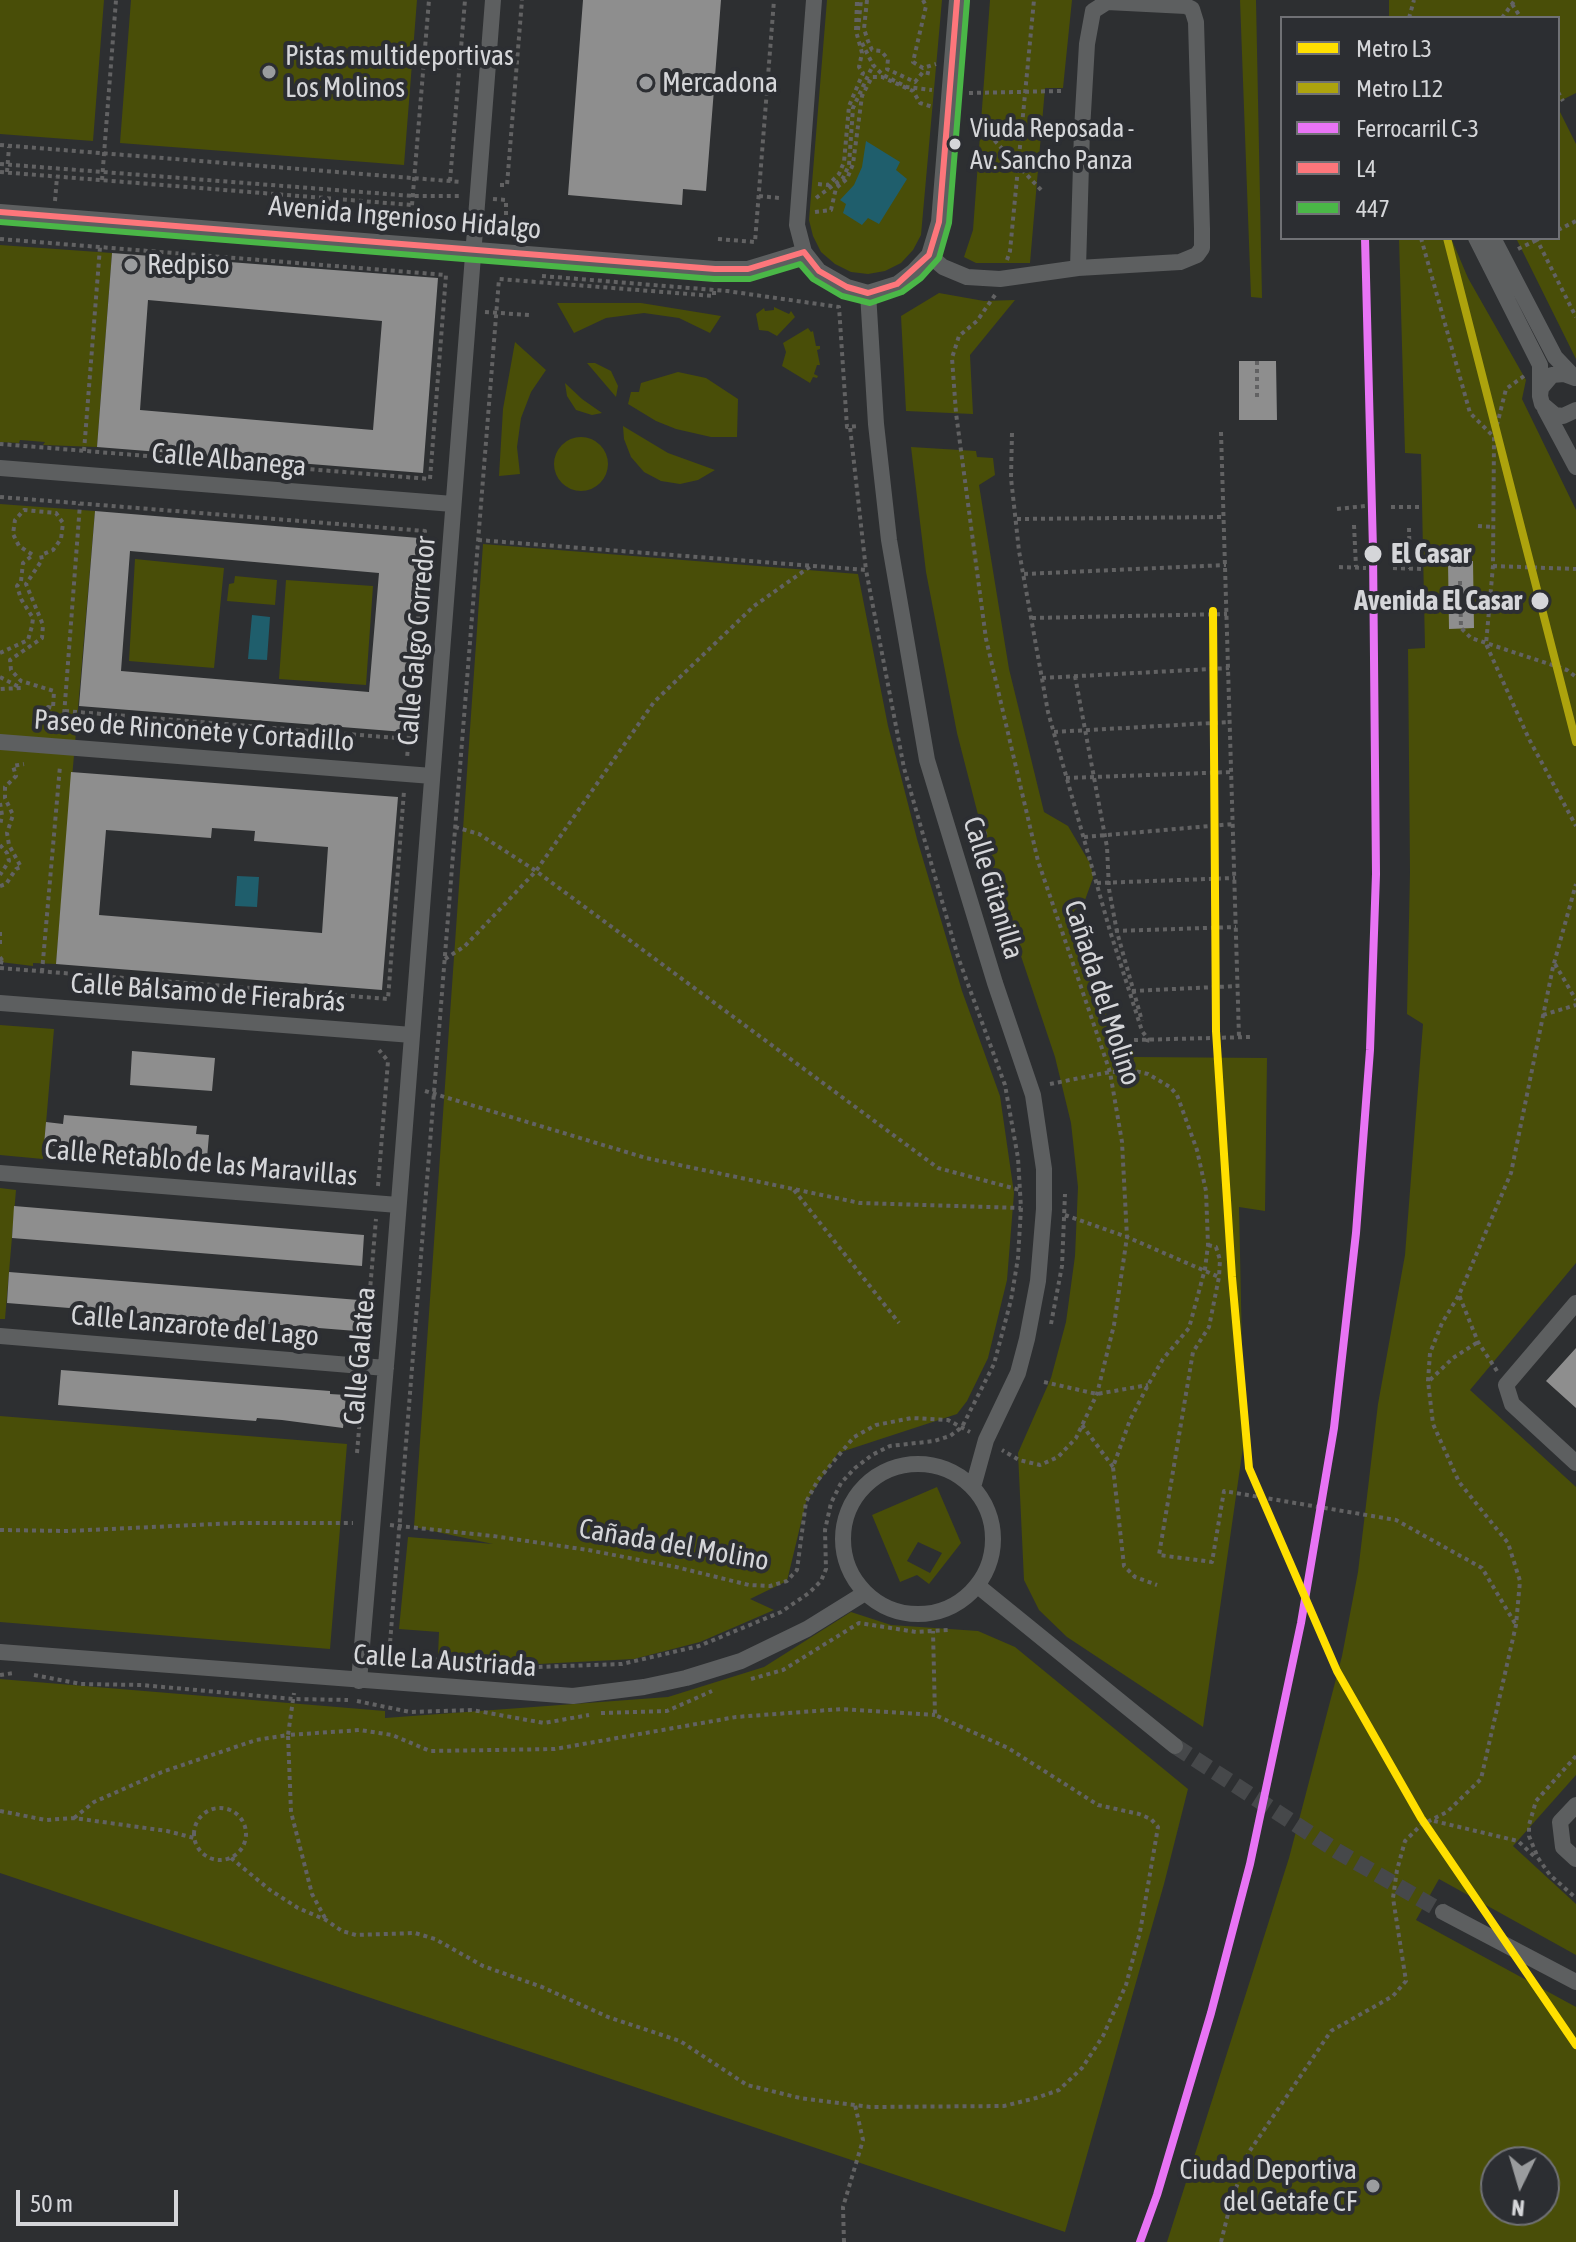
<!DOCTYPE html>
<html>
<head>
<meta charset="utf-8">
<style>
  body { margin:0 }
  #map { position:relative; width:1576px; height:2242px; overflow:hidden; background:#2d2f31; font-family:"Asap Condensed",sans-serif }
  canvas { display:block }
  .legend { position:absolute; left:1280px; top:16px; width:280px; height:224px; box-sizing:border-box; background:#2c2e32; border:2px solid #707175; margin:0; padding:10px 14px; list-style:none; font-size:24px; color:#d5d6d9 }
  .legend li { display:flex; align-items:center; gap:16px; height:40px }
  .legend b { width:40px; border:2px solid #707175 }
  .north { position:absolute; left:1480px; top:2146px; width:80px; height:80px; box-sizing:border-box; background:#2c2e32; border:2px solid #707175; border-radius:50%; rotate:185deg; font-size:22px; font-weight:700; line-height:32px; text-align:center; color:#d5d6d9 }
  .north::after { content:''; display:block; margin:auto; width:28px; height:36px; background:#9a9c9e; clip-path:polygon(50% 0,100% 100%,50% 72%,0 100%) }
  .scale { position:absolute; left:16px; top:2190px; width:162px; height:36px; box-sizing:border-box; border:4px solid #d5d6d9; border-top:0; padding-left:10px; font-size:24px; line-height:28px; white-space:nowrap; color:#d5d6d9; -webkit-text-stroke:6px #2c2e32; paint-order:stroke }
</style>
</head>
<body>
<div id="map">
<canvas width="1576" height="2242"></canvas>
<ul class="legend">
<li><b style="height:10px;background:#ffdf00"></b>Metro L3</li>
<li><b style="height:10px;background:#ada30d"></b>Metro L12</li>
<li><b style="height:10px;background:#e874f5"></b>Ferrocarril C-3</li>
<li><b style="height:10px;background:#fd767b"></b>L4</li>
<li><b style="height:10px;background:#4ab747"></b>447</li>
</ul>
<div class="north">N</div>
<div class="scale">50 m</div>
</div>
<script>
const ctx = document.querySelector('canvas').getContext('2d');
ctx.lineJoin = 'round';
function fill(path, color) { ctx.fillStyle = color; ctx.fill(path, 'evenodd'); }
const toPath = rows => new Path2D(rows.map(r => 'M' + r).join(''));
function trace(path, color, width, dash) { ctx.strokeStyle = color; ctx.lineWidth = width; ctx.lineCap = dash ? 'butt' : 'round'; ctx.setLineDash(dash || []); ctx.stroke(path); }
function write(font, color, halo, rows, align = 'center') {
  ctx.font = font + ' "Asap Condensed",sans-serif'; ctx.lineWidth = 8; ctx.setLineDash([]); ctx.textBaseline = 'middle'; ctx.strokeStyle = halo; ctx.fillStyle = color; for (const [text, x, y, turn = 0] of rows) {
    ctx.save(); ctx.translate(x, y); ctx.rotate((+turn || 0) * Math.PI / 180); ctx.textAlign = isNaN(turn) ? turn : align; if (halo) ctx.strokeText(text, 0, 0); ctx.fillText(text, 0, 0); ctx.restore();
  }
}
const green = toPath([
  [0,0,104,0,93,141,0,134],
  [131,0,417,0,404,165,120,143],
  [827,0,942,0,921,235,913,250,901,263,885,271,868,274,851,272,835,264,821,252,813,236,809,220],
  [990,0,1072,0,1063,88,1045,88,1030,263,976,263,964,257,973,230],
  [1240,0,1256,0,1262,298,1251,297],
  [1389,0,1576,0,1576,93,1558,102,1558,18,1389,18],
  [1558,108,1576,144,1576,359,1516,238,1558,238],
  [1399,238,1451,238,1468,278,1526,380,1522,399,1576,510,1576,1263,1470,1390,1576,1487,1576,1775,1513,1846,1576,1904,1576,1955,1439,1879,1416,1920,1576,2007,1576,2242,1167,2242,1289,1858,1342,1656,1358,1572,1378,1404,1405,1255,1423,1024,1407,1014,1410,872,1408,649,1425,648,1421,454,1405,453],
  [1496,2162,1544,2162,1544,2210,1496,2210],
  [0,245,112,253,97,447,43,445,45,442,20,440,19,443,0,442],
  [939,293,984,301,1015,300,970,355,973,414,906,411,901,316],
  [557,303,641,303,721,316,710,333,679,318,644,313,606,318,574,333],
  [774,307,789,314,791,311,795,317,777,336,768,331,759,330,756,314,764,308,765,311,774,310],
  [808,328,811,332,813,331,816,346,820,346,820,349,817,350,820,365,817,365,814,374,818,376,817,378,813,377,810,383,782,366,786,352,783,343],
  [515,342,546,370,531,392,521,418,517,447,520,474,499,476,503,409],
  [587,363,595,363,611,371,618,386,616,397],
  [678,372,706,378,738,399,737,437,711,437,676,429,656,421,628,404,631,392,639,392,641,383],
  [565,383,582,399,602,413,592,415,576,410,567,396],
  [623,426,668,453,715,470,698,480,680,484,661,481,644,472,631,457,624,439],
  '554 464a27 27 0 1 1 54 0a27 27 0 1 1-54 0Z',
  [911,447,976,451,977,457,993,458,995,475,979,485,1009,669,1044,812,1068,826,1091,865,1093,878,1085,900,1074,911,1117,1048,1131,1046,1135,1057,1267,1058,1265,1211,1239,1207,1244,1440,1203,1727,1067,1637,1039,1610,1024,1580,1018,1453,1051,1378,1066,1322,1075,1256,1078,1187,1071,1123,1055,1057,993,873,957,733,926,572],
  [0,504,95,511,56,964,33,963,33,966,0,962],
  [483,544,858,574,888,726,917,839,962,991,1000,1096,1014,1193,1007,1280,988,1358,967,1401,957,1414,838,1453,806,1502,787,1581,750,1599,774,1610,700,1642,634,1659,539,1664,438,1656,439,1632,399,1629,408,1537,493,1544,414,1527],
  [135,559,224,568,214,668,129,661],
  [235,576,277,580,275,605,227,601,229,584,234,583],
  [286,580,373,586,366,685,279,679],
  [0,1025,54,1029,43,1159,0,1155],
  [0,1188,16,1190,5,1319,0,1319],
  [0,1416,347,1444,330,1649,0,1622],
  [937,1487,961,1543,929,1584,917,1575,900,1582,872,1515],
  [918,1542,942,1553,930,1573,907,1561],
  [851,1612,891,1625,978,1631,1015,1647,1188,1789,1164,1884,1065,2232,0,1873,0,1679,385,1711,385,1718,668,1697,764,1667]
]);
const water = toPath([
  [866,141,900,162,896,170,907,179,879,224,868,218,862,225,843,213,846,204,840,200,854,185,862,167],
  [252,615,270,617,267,660,248,659],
  [237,876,259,877,257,907,235,906]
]);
const building = toPath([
  [583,0,721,0,706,191,683,189,682,205,568,195],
  [112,253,438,278,423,473,97,447],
  [148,300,382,321,373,430,140,410],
  [1239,361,1276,361,1277,420,1239,420],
  [95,511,419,538,404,732,79,706],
  [130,551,379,573,369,692,121,671],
  [1448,561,1473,561,1474,628,1449,629],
  [71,772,398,797,382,990,56,964],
  [212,828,255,831,254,841,328,847,322,933,99,915,106,830,211,838],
  [132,1051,215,1058,212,1091,130,1085],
  [64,1115,197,1126,196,1134,209,1135,207,1158,44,1145,46,1122,63,1124],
  [14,1206,364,1235,362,1266,12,1238],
  [9,1272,359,1300,356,1331,7,1303],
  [1576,1348,1576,1408,1546,1381],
  [61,1370,330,1391,330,1394,346,1395,343,1428,282,1420,257,1418,256,1421,58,1405]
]);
const streetTunnel = toPath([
  [1175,1746,1337,1851,1443,1912]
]);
const path = toPath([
  [867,0,864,29,868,41,872,50,881,51,888,59,887,69,915,82,923,72,932,74],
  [923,0,926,6,913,62,923,68,936,64],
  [1512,4,1521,18],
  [1409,18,1414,0],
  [1502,18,1515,0],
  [858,30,861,0],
  [862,43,873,65,883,75,907,87,932,90],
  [1558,92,1563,101],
  [969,93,1062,91],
  [978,123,1042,191],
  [0,145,462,182],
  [0,164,413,196,460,196],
  [0,172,412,205],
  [7,172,9,147],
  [102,180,116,0],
  [450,181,465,0],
  [818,184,828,185,839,174,844,162,849,106,863,73,859,67,862,53,856,31,857,0],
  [500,185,507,185,522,0],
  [759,196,780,198],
  [816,198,843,178,849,165,853,108,873,65],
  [493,199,506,200,506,218,511,224,528,226,527,236],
  [55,201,57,177],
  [815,212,831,210,836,188,847,179,853,164,862,96,872,77,882,77,913,91,920,103,933,107],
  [410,229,429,0],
  [1558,230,1576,221],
  [1421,238,1470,413,1494,437],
  [1536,238,1576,317],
  [0,239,446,275,430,479,0,444],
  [718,239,755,242,774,0],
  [1518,249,1541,238],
  [1007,260,1010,251,1034,0],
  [542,276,727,291,839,307,847,427,858,426],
  [714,291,714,296,499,279,389,1656,536,1667,622,1664,699,1646,781,1612,809,1593,821,1581,826,1569,825,1530,831,1503,841,1483,855,1468,872,1455,890,1446,934,1441,950,1436,962,1427,994,1364,1011,1300,1018,1258,1021,1208,1018,1158,1005,1085,958,957,904,768,866,570],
  [995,295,977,321,959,336,952,358,956,413,986,639,1038,861,1110,1072,1122,1142,1127,1237,1114,1325,1097,1394,1076,1438,1058,1457,1040,1465,1019,1460,1002,1450],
  [485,312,529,315],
  [1257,361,1257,400],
  [1524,376,1506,389,1494,437,1493,566,1486,644,1529,739,1576,826],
  [1221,432,1239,1037],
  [1012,433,1011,478,1019,551,1048,712,1110,931,1142,1031,1148,1039,1147,1043],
  [84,451,100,247],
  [0,497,425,531,407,759],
  [1391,507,1422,507],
  [1337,509,1365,506],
  [1017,519,1224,517],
  [1354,525,1356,567],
  [1478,526,1493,527],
  [1409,528,1410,569],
  [478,540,866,570,850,427],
  [1493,566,1576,569],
  [1339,567,1366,568],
  [1393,568,1424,569],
  [1024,574,1226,565],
  [1460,581,1461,628,1471,638,1567,670,1576,677],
  [1032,618,1227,614],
  [0,653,28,640,32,626,33,618,21,599,17,586,21,581,23,563,33,555,19,546,13,534,15,520,24,510,56,513,63,523,61,539,53,550,41,555,42,560,26,584,43,625,42,638,10,660,11,670,21,681,54,691,53,708,48,707,53,722,52,728],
  [1075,676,1107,847,1109,889,1117,932,1142,1021],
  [0,677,21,688,0,689],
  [1042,678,1229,668],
  [65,711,409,739],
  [63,729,80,504],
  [1054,732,1230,722],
  [1066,778,1232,772],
  [0,803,2,815,0,826],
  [455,827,479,834,536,871,938,1168,1020,1190],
  [967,831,985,833,991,862,981,867,981,870],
  [1084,837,1233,824],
  [0,845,7,853,9,861,0,875],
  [1097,883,1235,878],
  [0,886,6,884,16,869,21,867,9,845,7,833,13,815,5,798,5,787,16,776,13,766,24,764],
  [1115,931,1236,927],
  [0,932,0,947],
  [0,957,4,963,0,962],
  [445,959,465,946,536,871,654,702,754,606,811,566],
  [1555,964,1576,1000],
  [0,968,388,999,404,791],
  [42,972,60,766],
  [1132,991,1238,986],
  [1543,1015,1576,1005],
  [1134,1040,1250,1037],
  [1050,1084,1110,1072,1135,1071,1148,1074,1170,1087,1177,1095,1197,1150,1206,1191,1208,1245,1205,1269,1189,1328,1163,1359,1148,1385,1130,1420,1113,1467,1124,1566,1135,1577,1157,1585],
  [425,1091,646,1158,860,1203,1021,1208],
  [378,1186,388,1061,379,1050],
  [794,1190,899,1323],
  [1065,1215,1127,1237,1219,1277],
  [1208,1245,1216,1247,1220,1260,1219,1277,1209,1327,1193,1352,1159,1555,1212,1562,1224,1491,1396,1520,1482,1568,1516,1625],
  [1051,1324,1062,1266,1065,1194],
  [365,1349,376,1219],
  [1497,1371,1478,1342,1459,1295,1511,1173,1553,967,1576,884],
  [1430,1380,1453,1358,1478,1342],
  [1044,1382,1097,1394,1148,1385],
  [1082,1425,1113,1467],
  [357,1453,363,1382],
  [390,1525,493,1536,588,1550,676,1567,749,1585,770,1586,787,1581,797,1570,806,1502,818,1480,854,1437,876,1425,912,1418,948,1420,970,1432],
  [0,1530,67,1531,237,1523,353,1523],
  [0,1675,14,1673],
  [34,1675,81,1684,142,1685,293,1699,348,1700],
  [751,1679,783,1670,859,1623,916,1632,949,1630],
  [357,1701,410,1712,472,1710,544,1723,589,1715],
  [601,1713,667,1711,712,1691],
  [1576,1756,1536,1801,1529,1825,1529,1836,1538,1858,1550,1875,1576,1898],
  '194 1834a26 26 0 1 1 52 0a26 26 0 1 1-52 0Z',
  [0,1811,46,1820,74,1818,167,1831,194,1838],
  [74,1818,94,1802,162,1772,256,1740,288,1735,294,1693],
  [1434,1821,1518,1841,1536,1858],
  [231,1858,270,1890,298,1908,326,1920,342,1931,356,1935,415,1933,435,1939,483,1966,542,1987,608,2017,680,2041,747,2085,800,2098,870,2107,1004,2106,1036,2098,1059,2090,1082,2068,1103,2036,1126,1985,1140,1932,1158,1827,1151,1819,1139,1814,1098,1805,1008,1748,935,1715,933,1631],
  [325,1918,312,1894,291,1812,288,1735,360,1730,392,1735,430,1751,555,1749,736,1717,842,1709,935,1715],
  [844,2242,843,2207,863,2140,855,2105],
  [1221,2242,1231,2202,1249,2152,1331,2031,1393,1996,1406,1981,1393,1898,1397,1870,1405,1841,1421,1825,1447,1812,1481,1779,1516,1625,1520,1581,1508,1543,1459,1482,1433,1424,1428,1381,1430,1353,1442,1323,1459,1295]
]);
const street = toPath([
  [814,0,797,225,804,252,819,271,847,287,868,293,897,284,914,271,929,255,939,222,957,0],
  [0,212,715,269,748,269,804,252],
  [1476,238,1540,365,1540,396],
  [1493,238,1555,357,1575,378],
  [929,255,943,267,967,277,1000,279,1078,268,1180,262,1197,255,1202,248,1202,229,1196,22,1192,9,1186,6,1107,2,1093,11,1087,44,1082,130,1078,268],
  [868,293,876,424,889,540,927,760,995,983,1033,1095,1044,1169,1044,1209,1038,1281,1027,1339,1018,1373,986,1440,973,1487],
  [1575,378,1564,374,1552,375,1541,388,1540,396,1542,404,1555,415,1563,416,1576,410],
  [1545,409,1576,467],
  [0,468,453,504],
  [0,742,432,776],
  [0,1003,412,1035],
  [0,1173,398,1205],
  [1576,1303,1506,1385,1512,1404,1576,1463],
  [0,1336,386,1368],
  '843 1539a75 75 0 1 1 150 0a75 75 0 1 1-150 0Z',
  [978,1586,1175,1746],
  [0,1652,573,1696,644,1687,686,1678,741,1661,807,1629,865,1593],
  [359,1681,389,1330,493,0],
  [1576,1805,1560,1822,1563,1847,1576,1859],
  [1443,1912,1576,1982]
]);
const bus1 = toPath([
  [0,212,715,269,748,269,804,252,819,271,847,287,868,293,897,284,929,255,939,222,957,0]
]);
const bus2 = toPath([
  [0,222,714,279,750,279,800,264,813,279,842,296,870,303,902,292,921,278,939,258,949,223,967,1]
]);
const rail1 = toPath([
  [1140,2242,1157,2195,1211,2013,1250,1864,1301,1623,1334,1428,1356,1233,1370,1050,1376,874,1373,550,1365,238]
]);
const metro1 = toPath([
  [1213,611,1216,1031,1232,1277,1249,1468,1337,1671,1421,1818,1576,2045]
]);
const metro2 = toPath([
  [1447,238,1576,742]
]);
const markers = [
  [269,72,8,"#9a9c9e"],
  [646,83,8,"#9a9c9e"],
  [955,144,7,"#d5d6d9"],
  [131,265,8,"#9a9c9e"],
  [1373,554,10,"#d5d6d9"],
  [1540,601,10,"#d5d6d9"],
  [1373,2186,8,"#9a9c9e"]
];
const busNames = [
  ["Viuda Reposada -",970,129],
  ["Av. Sancho Panza",970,161]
];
const poiNames = [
  ["Pistas multideportivas",285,56],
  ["Los Molinos",285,88],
  ["Mercadona",662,83],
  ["Redpiso",147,265],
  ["Ciudad Deportiva",1357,2170,"right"],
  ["del Getafe CF",1357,2202,"right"]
];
const streetNames = [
  ["Avenida Ingenioso Hidalgo",405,218,5],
  ["Calle Albanega",229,460,5],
  ["Calle Galgo Corredor",417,641,-85],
  ["Paseo de Rinconete y Cortadillo",194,731,4],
  ["Calle Gitanilla",993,888,73],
  ["Calle Bálsamo de Fierabrás",208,993,4],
  ["Cañada del Molino",1102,993,72],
  ["Calle Retablo de las Maravillas",201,1163,5],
  ["Calle Lanzarote del Lago",195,1326,5],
  ["Calle Galatea",360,1356,-85],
  ["Cañada del Molino",674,1545,10],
  ["Calle La Austriada",445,1661,4]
];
const stopNames = [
  ["El Casar",1391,554],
  ["Avenida El Casar",1522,601,"right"]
];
fill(green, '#494e08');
fill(water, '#1f5e6c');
fill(building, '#8e8e8e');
trace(streetTunnel, '#46484a', 16, [16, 8]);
trace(path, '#626263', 4, [4, 4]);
trace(street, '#5d5f60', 16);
trace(bus1, '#fd767b', 6);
trace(bus2, '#4ab747', 6);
trace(rail1, '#e874f5', 8);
trace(metro1, '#ffdf00', 8);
trace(metro2, '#ada30d', 8);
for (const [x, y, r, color] of markers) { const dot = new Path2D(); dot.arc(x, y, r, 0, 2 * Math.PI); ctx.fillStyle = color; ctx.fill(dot); trace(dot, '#2c2e32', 3); }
write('26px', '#d5d6d9', '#2c2e32', busNames, 'left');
write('28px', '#d5d6d9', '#2c2e32', poiNames, 'left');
write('28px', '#d5d6d9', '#2c2e32', streetNames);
write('bold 28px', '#d5d6d9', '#2c2e32', stopNames, 'left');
</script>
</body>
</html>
